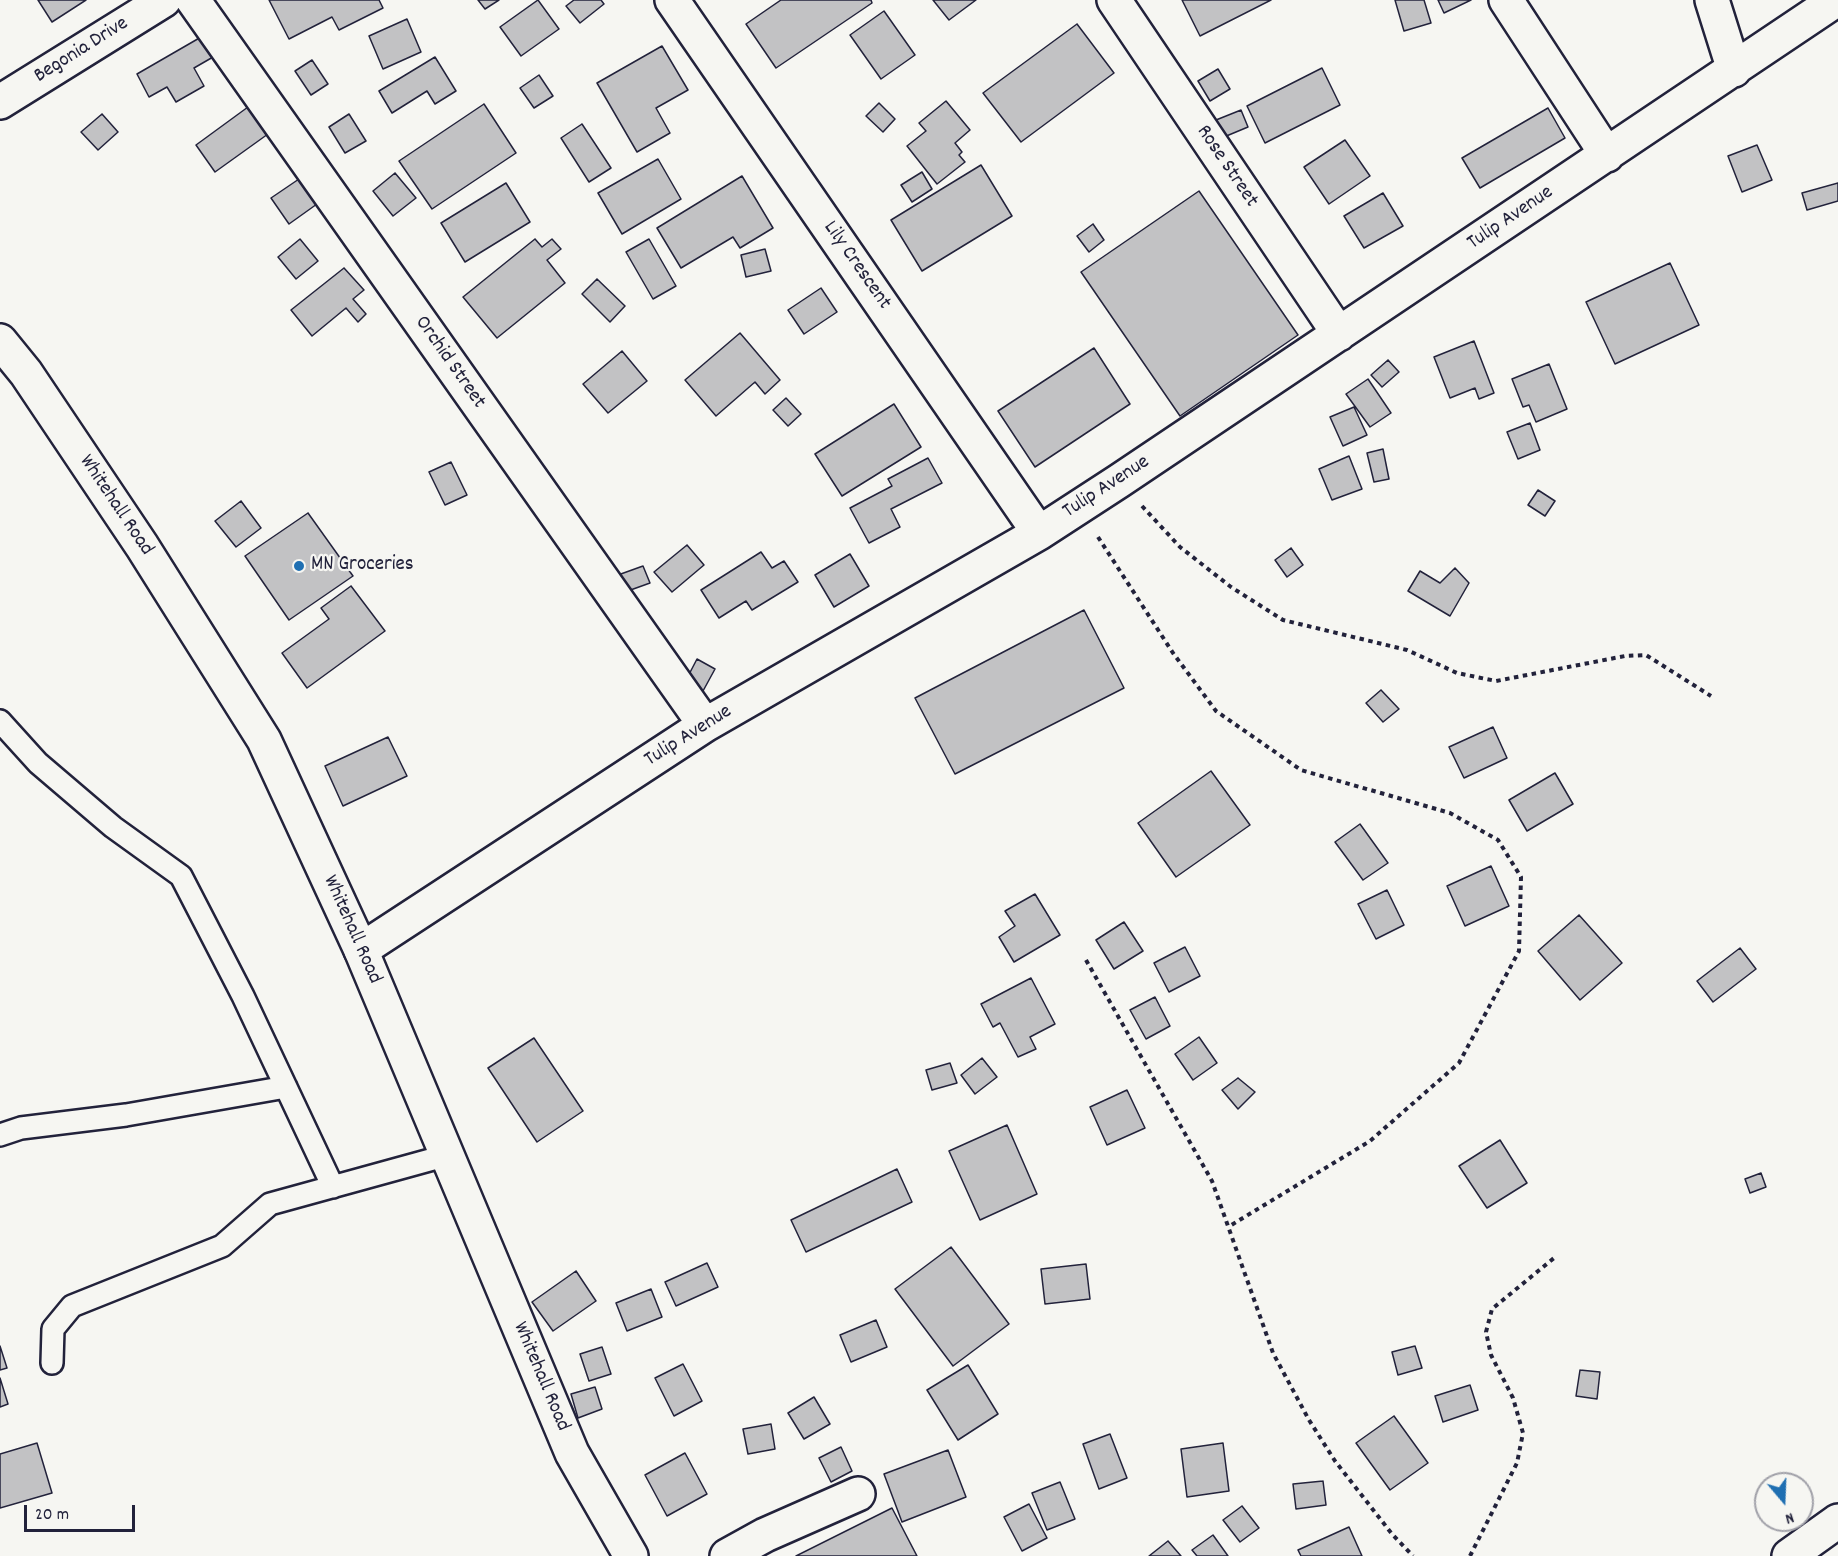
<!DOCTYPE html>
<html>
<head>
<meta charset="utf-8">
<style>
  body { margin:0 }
  #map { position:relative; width:1838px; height:1556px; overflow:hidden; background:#f6f6f2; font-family:Dekko,sans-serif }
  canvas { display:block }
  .north { position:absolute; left:1754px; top:1472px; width:60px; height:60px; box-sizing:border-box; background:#f6f6f2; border:2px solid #a1a1a9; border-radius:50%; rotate:161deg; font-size:16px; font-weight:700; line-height:24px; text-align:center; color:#22223b }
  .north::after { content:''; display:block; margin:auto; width:21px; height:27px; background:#1f6fb2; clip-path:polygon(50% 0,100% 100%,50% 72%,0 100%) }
  .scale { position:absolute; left:24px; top:1505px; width:111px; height:27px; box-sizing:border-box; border:3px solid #22223b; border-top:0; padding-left:8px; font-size:18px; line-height:21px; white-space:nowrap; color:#22223b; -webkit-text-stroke:4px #f6f6f2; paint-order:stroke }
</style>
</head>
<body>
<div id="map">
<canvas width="1838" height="1556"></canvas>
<div class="north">N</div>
<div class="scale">20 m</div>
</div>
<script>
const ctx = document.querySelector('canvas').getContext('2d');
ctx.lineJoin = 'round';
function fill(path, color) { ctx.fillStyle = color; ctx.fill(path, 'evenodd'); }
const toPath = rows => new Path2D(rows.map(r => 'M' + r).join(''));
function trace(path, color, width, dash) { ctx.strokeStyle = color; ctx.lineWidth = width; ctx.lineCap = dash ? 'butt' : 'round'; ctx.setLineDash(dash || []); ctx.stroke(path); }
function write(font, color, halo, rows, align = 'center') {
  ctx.font = font + ' Dekko,sans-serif'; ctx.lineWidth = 4.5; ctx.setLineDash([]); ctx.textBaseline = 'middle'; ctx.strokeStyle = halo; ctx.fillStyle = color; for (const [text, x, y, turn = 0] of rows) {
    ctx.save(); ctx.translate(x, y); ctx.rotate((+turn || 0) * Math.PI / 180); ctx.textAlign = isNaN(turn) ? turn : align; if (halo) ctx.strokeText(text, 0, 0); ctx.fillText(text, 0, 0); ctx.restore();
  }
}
const building = toPath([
  [38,0,86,0,52,22,38,0],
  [269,0,379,0,383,8,339,30,332,17,289,39,269,0],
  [478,0,499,0,485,9,478,0],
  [538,0,559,29,521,56,500,27,538,0],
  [574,0,601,0,604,4,580,23,566,6,574,0],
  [781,0,871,0,872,3,776,68,746,24,781,0],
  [933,0,976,0,949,20,933,0],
  [1182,0,1271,0,1200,36,1182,0],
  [1395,0,1424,0,1431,23,1404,31,1395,0],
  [1438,0,1471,0,1444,13,1438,0],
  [884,11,915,55,881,79,850,35,884,11],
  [407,19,421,52,383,69,369,36,407,19],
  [1077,24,1114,73,1021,142,983,93,1077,24],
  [208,33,220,53,194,68,204,86,176,102,167,87,149,97,137,74,208,33],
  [662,46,688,90,656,108,670,133,637,152,597,83,662,46],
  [435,57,456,91,435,104,427,91,392,113,379,91,435,57],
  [312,60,328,84,311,95,295,71,312,60],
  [1322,68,1340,105,1265,143,1247,106,1322,68],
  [1218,69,1230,89,1210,101,1198,81,1218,69],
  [539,75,553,96,534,108,520,88,539,75],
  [946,101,970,130,955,143,962,152,959,155,965,162,937,184,907,146,926,131,919,123,946,101],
  [879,103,895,119,883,132,866,116,879,103],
  [484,104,516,153,432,209,399,161,484,104],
  [248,107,268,134,215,172,196,145,248,107],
  [1548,108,1565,138,1480,188,1462,158,1548,108],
  [1241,110,1248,127,1224,137,1216,120,1241,110],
  [102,114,118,132,98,150,81,132,102,114],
  [349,114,366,141,345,153,329,127,349,114],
  [582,124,611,168,589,182,561,138,582,124],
  [1345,140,1370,176,1329,204,1304,167,1345,140],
  [1757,145,1772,180,1742,192,1728,156,1757,145],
  [658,159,681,199,622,234,598,193,658,159],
  [981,165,1012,216,922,271,891,220,981,165],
  [922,172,932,189,912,202,901,185,922,172],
  [395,173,416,198,393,216,373,191,395,173],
  [742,176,773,228,740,248,733,237,681,268,657,228,742,176],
  [299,179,317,204,289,224,271,198,299,179],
  [506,183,530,222,465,262,441,223,506,183],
  [1838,183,1838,201,1807,210,1802,193,1838,183],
  [1199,191,1298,335,1180,416,1081,272,1199,191],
  [1383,193,1403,226,1364,248,1344,216,1383,193],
  [1093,224,1104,240,1089,252,1077,236,1093,224],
  [300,239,318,261,296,279,278,257,300,239],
  [535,239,542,247,552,239,561,249,547,260,565,283,497,338,463,297,535,239],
  [649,239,676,286,653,299,626,252,649,239],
  [765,249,771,271,746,277,741,255,765,249],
  [1670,263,1699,325,1615,364,1586,302,1670,263],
  [344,268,364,290,353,299,366,314,358,322,346,308,312,336,291,310,344,268],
  [597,279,625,306,610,322,582,294,597,279],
  [821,288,837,312,804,334,788,310,821,288],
  [740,333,780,380,765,394,755,382,716,416,685,380,740,333],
  [1474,341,1494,393,1479,399,1475,388,1450,398,1434,357,1474,341],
  [1094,348,1130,404,1035,467,998,411,1094,348],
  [622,351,647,381,608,413,583,384,622,351],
  [1388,360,1399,372,1382,387,1371,375,1388,360],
  [1549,364,1567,409,1536,422,1529,405,1523,407,1512,379,1549,364],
  [1368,379,1391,413,1370,427,1346,394,1368,379],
  [786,398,801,414,788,426,773,410,786,398],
  [894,404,921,447,842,496,815,454,894,404],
  [1354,407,1367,435,1343,446,1330,417,1354,407],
  [1530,423,1540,450,1518,459,1507,432,1530,423],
  [1383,449,1389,479,1374,482,1367,453,1383,449],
  [1349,456,1362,489,1332,500,1319,469,1349,456],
  [928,458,942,483,891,509,900,527,869,543,850,508,892,486,888,479,928,458],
  [451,462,467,495,445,505,429,472,451,462],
  [1538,490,1555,501,1545,516,1528,505,1538,490],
  [241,501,261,528,236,547,215,521,241,501],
  [308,513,353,576,289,620,245,556,308,513],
  [687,545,704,565,672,592,654,572,687,545],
  [1291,548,1303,565,1287,577,1275,560,1291,548],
  [761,552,772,568,784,561,798,582,752,610,746,601,719,618,701,590,761,552],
  [850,554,869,586,834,607,815,575,850,554],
  [643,566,650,583,625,592,618,575,643,566],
  [1455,568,1469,583,1450,616,1408,591,1420,571,1440,583,1455,568],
  [351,586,385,631,307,688,282,653,329,619,321,608,351,586],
  [1084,610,1124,688,955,774,915,698,1084,610],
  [697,659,715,669,703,691,685,682,697,659],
  [1381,690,1399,709,1383,722,1366,703,1381,690],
  [1493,727,1507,758,1464,778,1449,747,1493,727],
  [388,737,407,776,343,806,325,766,388,737],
  [1211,771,1250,825,1176,877,1138,823,1211,771],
  [1555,773,1573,804,1527,831,1509,800,1555,773],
  [1360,824,1388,863,1363,880,1335,842,1360,824],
  [1491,866,1509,906,1465,926,1447,886,1491,866],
  [1387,890,1404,925,1376,939,1358,904,1387,890],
  [1035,894,1060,935,1014,962,999,937,1015,926,1005,911,1035,894],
  [1579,915,1622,963,1580,1000,1538,951,1579,915],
  [1124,922,1143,951,1114,969,1096,940,1124,922],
  [1185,947,1200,976,1169,992,1154,963,1185,947],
  [1740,948,1756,969,1713,1002,1697,981,1740,948],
  [1031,978,1055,1024,1030,1037,1036,1049,1018,1057,1000,1023,993,1027,981,1004,1031,978],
  [1155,997,1170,1026,1146,1039,1130,1010,1155,997],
  [1199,1037,1217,1063,1193,1080,1175,1054,1199,1037],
  [534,1038,583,1111,537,1142,488,1068,534,1038],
  [982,1058,997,1077,975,1094,961,1075,982,1058],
  [950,1063,957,1083,932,1090,926,1070,950,1063],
  [1238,1078,1255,1092,1238,1109,1222,1090,1238,1078],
  [1127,1090,1145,1128,1107,1145,1090,1107,1127,1090],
  [1007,1125,1037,1194,980,1220,949,1151,1007,1125],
  [1500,1140,1527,1183,1487,1208,1459,1166,1500,1140],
  [897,1169,912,1202,806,1252,791,1220,897,1169],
  [1761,1173,1766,1187,1750,1193,1745,1179,1761,1173],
  [951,1247,1009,1324,953,1366,895,1289,951,1247],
  [707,1263,718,1287,676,1306,665,1282,707,1263],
  [1086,1264,1090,1299,1045,1304,1041,1269,1086,1264],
  [576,1271,596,1301,553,1331,532,1302,576,1271],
  [651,1289,662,1317,627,1331,616,1303,651,1289],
  [876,1320,887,1347,851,1362,840,1335,876,1320],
  [0,1346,7,1368,0,1370,0,1346],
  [1415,1346,1422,1368,1398,1375,1392,1352,1415,1346],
  [602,1347,611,1374,589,1381,580,1354,602,1347],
  [683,1364,702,1401,674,1416,655,1378,683,1364],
  [968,1365,998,1414,958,1440,927,1390,968,1365],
  [1580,1370,1600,1372,1597,1399,1576,1396,1580,1370],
  [0,1378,8,1404,0,1407,0,1378],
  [1470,1385,1478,1410,1443,1422,1435,1396,1470,1385],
  [595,1387,602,1409,578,1418,571,1394,595,1387],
  [814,1397,830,1424,804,1439,788,1413,814,1397],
  [1394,1416,1428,1463,1390,1490,1356,1443,1394,1416],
  [771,1424,775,1449,748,1454,743,1429,771,1424],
  [1110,1434,1127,1478,1099,1489,1083,1444,1110,1434],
  [37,1443,52,1493,0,1508,0,1454,37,1443],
  [1223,1443,1229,1491,1187,1497,1181,1449,1223,1443],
  [841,1447,852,1471,831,1482,819,1458,841,1447],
  [948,1450,966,1497,902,1522,884,1474,948,1450],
  [685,1453,707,1494,667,1516,645,1475,685,1453],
  [1323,1481,1326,1505,1296,1509,1293,1484,1323,1481],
  [1060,1482,1075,1519,1047,1530,1032,1493,1060,1482],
  [1029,1504,1047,1538,1022,1551,1004,1517,1029,1504],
  [1242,1506,1259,1528,1240,1542,1223,1520,1242,1506],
  [892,1508,917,1556,796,1556,892,1508],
  [1349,1527,1362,1556,1301,1556,1298,1550,1349,1527],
  [1213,1535,1228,1556,1197,1556,1192,1550,1213,1535],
  [1168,1541,1181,1556,1149,1556,1168,1541]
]);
const path = toPath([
  [1142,506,1180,547,1231,587,1283,620,1407,650,1457,673,1496,681,1625,656,1646,655,1711,696],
  [1098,537,1173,653,1216,711,1301,770,1450,813,1498,840,1521,877,1519,951,1459,1063,1370,1141,1228,1227],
  [1086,960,1212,1181,1273,1353,1309,1420,1335,1461,1392,1534,1413,1556],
  [1470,1556,1517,1463,1523,1433,1513,1398,1491,1355,1486,1332,1492,1309,1554,1258]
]);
const service = toPath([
  [0,721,38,763,113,827,181,876,243,996,333,1187],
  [0,1135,21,1128,126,1115,286,1087],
  [52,1363,53,1329,72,1306,222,1246,270,1204,448,1155]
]);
const minor = toPath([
  [193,0,705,725],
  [672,0,1039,533],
  [1114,0,1339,334],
  [1506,0,1607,155],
  [1712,0,1734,70],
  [0,102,164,0],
  [361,950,705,725,1039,533,1119,481,1836,0],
  [727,1556,765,1535,858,1494]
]);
const secondary = toPath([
  [0,341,26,373,142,546,264,740,361,950,572,1453,631,1556]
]);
const primary = toPath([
  [1789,1556,1838,1521]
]);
const markers = [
  [299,566,6,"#1f6fb2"]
];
const streetNames = [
  ["Begonia Drive",82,51,-32],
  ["Rose Street",1226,167,56],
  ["Tulip Avenue",1511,219,-34],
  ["Lily Crescent",856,266,55],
  ["Orchid Street",449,363,55],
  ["Tulip Avenue",1107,488,-33],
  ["Whitehall Road",115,506,56],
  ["Tulip Avenue",689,737,-32],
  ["Whitehall Road",351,930,66],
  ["Whitehall Road",540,1377,67]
];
const poiNames = [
  ["MN Groceries",311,566]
];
fill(building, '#c2c2c4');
trace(building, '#22223b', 1.5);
trace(service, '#22223b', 26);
trace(minor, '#22223b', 38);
trace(secondary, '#22223b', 38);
trace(primary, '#22223b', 38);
trace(path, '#22223b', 4, [4.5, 4.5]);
trace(service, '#f6f6f2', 21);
trace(minor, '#f6f6f2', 33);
trace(secondary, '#f6f6f2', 33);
trace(primary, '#f6f6f2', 33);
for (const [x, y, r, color] of markers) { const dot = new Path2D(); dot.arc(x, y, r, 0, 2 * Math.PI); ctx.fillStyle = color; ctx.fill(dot); trace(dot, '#f6f6f2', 2); }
write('21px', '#22223b', '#f6f6f2', streetNames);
write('21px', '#22223b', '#f6f6f2', poiNames, 'left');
</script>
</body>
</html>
